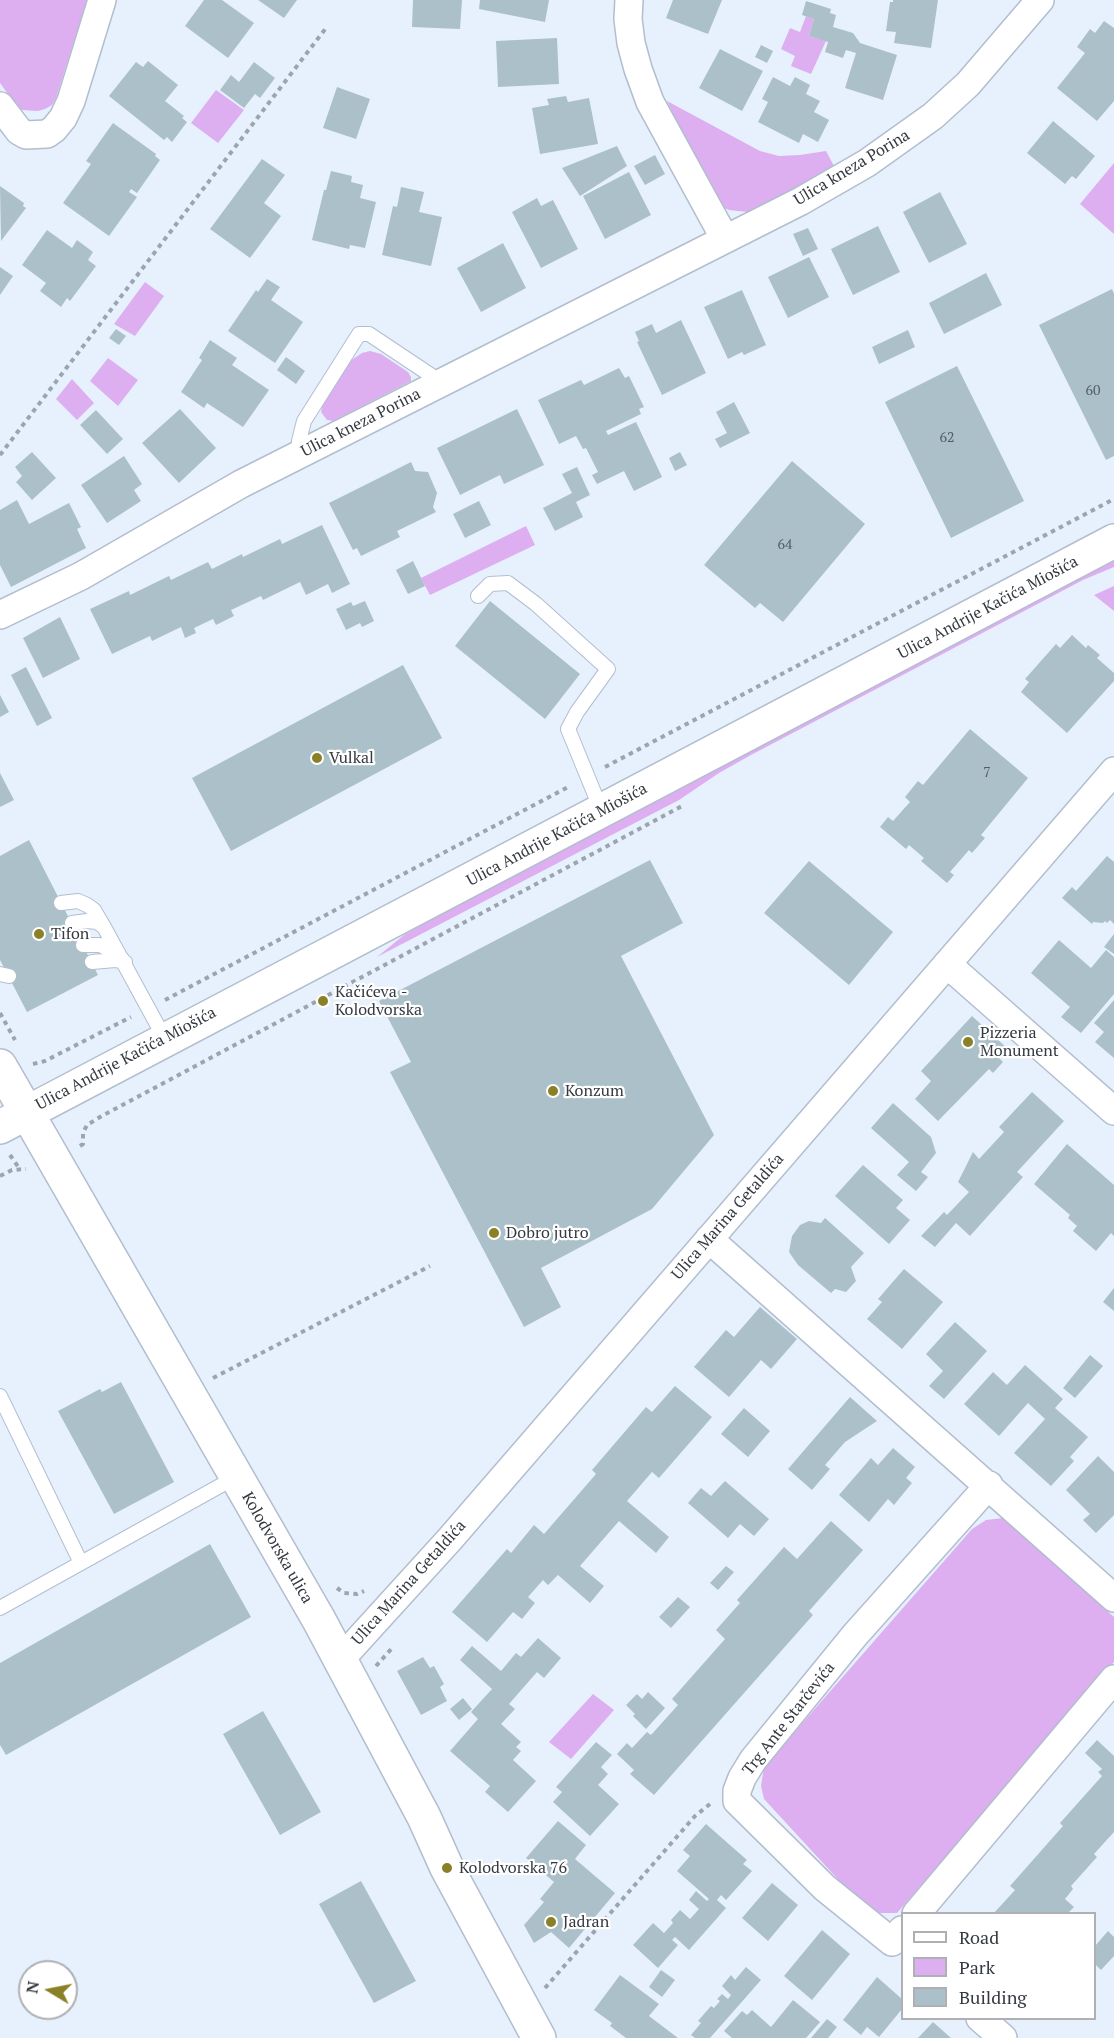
<!DOCTYPE html>
<html>
<head>
<meta charset="utf-8">
<style>
  body { margin:0 }
  #map { position:relative; width:1114px; height:2038px; overflow:hidden; background:#e7f1fe; font-family:"PT Serif",serif }
  canvas { display:block }
  .legend { position:absolute; left:901px; top:1912px; width:195px; height:108px; box-sizing:border-box; background:#fff; border:2px solid #aeb0b3; margin:0; padding:8px 10px; list-style:none; font-size:18px; color:#353a40 }
  .legend li { display:flex; align-items:center; gap:12px; height:30px }
  .legend b { width:30px; border:2px solid #aeb0b3 }
  .north { position:absolute; left:18px; top:1960px; width:60px; height:60px; box-sizing:border-box; background:#fff; border:2px solid #aeb0b3; border-radius:50%; rotate:280deg; font-size:16px; font-weight:700; line-height:24px; text-align:center; color:#353a40 }
  .north::after { content:''; display:block; margin:auto; width:21px; height:27px; background:#8a8027; clip-path:polygon(50% 0,100% 100%,50% 72%,0 100%) }
</style>
</head>
<body>
<div id="map">
<canvas width="1114" height="2038"></canvas>
<ul class="legend">
<li><b style="height:8px;background:#fff"></b>Road</li>
<li><b style="height:16px;background:#ddaef0"></b>Park</li>
<li><b style="height:16px;background:#abc0c9"></b>Building</li>
</ul>
<div class="north">N</div>
</div>
<script>
const ctx = document.querySelector('canvas').getContext('2d');
ctx.lineJoin = 'round';
function fill(path, color) { ctx.fillStyle = color; ctx.fill(path, 'evenodd'); }
const toPath = rows => new Path2D(rows.map(r => 'M' + r).join(''));
function trace(path, color, width, dash) { ctx.strokeStyle = color; ctx.lineWidth = width; ctx.lineCap = dash ? 'butt' : 'round'; ctx.setLineDash(dash || []); ctx.stroke(path); }
function write(font, color, halo, rows, align = 'center') {
  ctx.font = font + ' "PT Serif",serif'; ctx.lineWidth = 4.5; ctx.setLineDash([]); ctx.textBaseline = 'middle'; ctx.strokeStyle = halo; ctx.fillStyle = color; for (const [text, x, y, turn = 0] of rows) {
    ctx.save(); ctx.translate(x, y); ctx.rotate((+turn || 0) * Math.PI / 180); ctx.textAlign = isNaN(turn) ? turn : align; if (halo) ctx.strokeText(text, 0, 0); ctx.fillText(text, 0, 0); ctx.restore();
  }
}
const green = toPath([
  [0,0,87,0,56,98,52,105,45,109,38,111,22,110,15,104,0,83],
  [806,16,814,19,809,36,826,41,811,74,791,66,795,56,781,49,790,28,800,32],
  [216,90,244,110,218,143,191,123],
  [667,101,760,151,779,156,800,155,826,151,834,166,760,208,748,212,729,210,722,207,708,189],
  [1114,163,1114,234,1080,204],
  [145,282,164,296,135,336,114,324],
  [370,351,381,354,408,372,411,377,411,381,333,421,327,420,321,412,322,407,350,361,362,353],
  [108,358,138,380,118,406,90,381],
  [72,379,94,403,77,420,56,399],
  [526,526,535,545,430,595,421,578],
  [1114,555,1114,567,1083,580,751,755,719,773,679,800,377,957,404,935,527,865],
  [1114,586,1114,611,1094,595],
  [1003,1518,1114,1617,1114,1662,897,1913,877,1913,858,1901,764,1799,761,1786,764,1767,972,1529,986,1520],
  [593,1694,614,1710,571,1759,549,1742]
]);
const building = toPath([
  [204,0,222,0,254,23,228,58,185,26],
  [258,0,297,0,284,18],
  [413,0,462,0,460,29,412,27],
  [480,0,549,0,545,22,479,9],
  [673,0,722,0,708,34,666,18],
  [893,0,938,0,931,48,894,43,896,32,886,31,890,2,893,2],
  [806,1,831,9,830,13,836,15,833,27,853,33,860,43,897,55,883,100,845,88,856,53,846,50,843,58,825,52,828,42,809,36,814,19,802,15],
  [1104,21,1114,28,1114,101,1097,121,1057,88,1085,53,1077,47,1090,29,1095,33],
  [557,38,559,84,498,87,496,41],
  [761,45,773,51,767,63,755,57],
  [720,49,763,71,742,111,699,88],
  [148,61,178,85,165,101,184,116,182,118,187,122,172,142,167,137,164,140,109,96,136,62,143,67],
  [254,62,275,78,260,98,255,94,244,108,220,90,231,75,239,82],
  [773,77,790,86,795,77,810,85,806,94,820,101,814,112,829,120,818,142,803,134,799,143,758,122,768,102,762,99],
  [337,87,370,99,356,139,323,128],
  [566,96,568,102,589,98,598,144,540,154,532,108,549,105,547,99],
  [1053,121,1095,156,1076,179,1072,176,1065,184,1027,153],
  [113,123,156,154,155,156,160,160,137,193,131,189,129,192,137,197,109,236,63,203,91,164,86,161],
  [617,146,627,166,580,196,562,168],
  [655,155,665,174,645,185,634,166],
  [262,159,285,175,264,203,281,216,250,258,210,229],
  [331,171,352,176,351,182,363,185,360,198,376,202,365,248,350,245,349,249,312,240,324,190,326,190],
  [629,172,651,215,605,239,583,196],
  [0,186,24,203,23,206,26,208,1,241],
  [401,187,424,192,419,212,442,217,431,266,382,255,393,206,397,207],
  [940,192,967,244,929,263,903,212],
  [537,198,541,206,553,200,578,249,541,268,512,212],
  [878,226,900,272,853,295,831,249],
  [808,228,818,249,803,256,793,234],
  [47,230,72,248,77,240,93,252,88,260,96,266,70,301,67,298,61,307,40,291,46,283,22,265],
  [503,243,526,288,481,312,457,268],
  [809,257,829,297,788,318,768,277],
  [0,267,13,276,0,295],
  [986,273,1002,305,944,334,929,303],
  [267,279,280,287,271,300,303,322,275,363,228,331,256,290,258,292],
  [1112,289,1114,294,1114,456,1106,460,1039,325],
  [742,290,766,345,744,355,742,352,728,359,704,307],
  [681,320,706,373,662,395,637,342,639,341,635,332,652,324,656,333],
  [116,329,126,336,119,345,109,338],
  [908,330,915,347,879,364,872,347],
  [210,340,237,358,232,365,269,390,243,427,207,403,204,408,181,392,202,360,199,358],
  [286,357,305,371,296,384,277,370],
  [957,366,1024,501,951,538,885,402],
  [619,368,625,378,629,376,644,407,639,409,641,414,606,431,608,435,636,422,662,477,634,491,624,471,597,484,592,475,598,472,586,448,583,449,576,436,559,444,538,400,581,380,584,385],
  [734,402,750,433,720,448,715,439,727,433,716,412],
  [180,409,216,448,179,483,142,443],
  [517,409,544,465,504,484,500,475,460,495,437,448],
  [96,410,123,439,107,454,80,425],
  [32,452,56,478,32,500,16,482,22,476,15,467],
  [680,452,687,465,675,471,669,458],
  [124,456,142,484,134,490,141,501,107,523,81,485],
  [792,461,865,524,783,622,760,603,755,608,704,565],
  [411,462,415,471,428,472,437,493,433,507,436,512,397,531,400,537,361,556,357,548,353,550,329,503],
  [577,467,590,495,576,502,583,517,555,531,543,508,572,493,562,474],
  [17,500,29,524,69,503,81,527,77,529,86,548,11,587,0,565,0,510],
  [479,501,491,525,465,538,453,514],
  [322,525,350,584,332,593,328,584,306,595,300,582,263,600,261,596,231,610,234,616,216,625,213,619,194,628,196,633,185,638,181,627,152,641,150,636,112,654,90,609,129,591,130,595,169,576,171,580,208,562,212,569,242,554,243,557,280,539,282,544],
  [413,561,425,586,408,594,396,570],
  [365,601,374,621,362,627,360,623,346,630,336,609,351,602,353,606],
  [490,601,580,674,545,719,455,646],
  [60,617,80,659,43,678,23,638],
  [1072,635,1086,648,1088,645,1100,655,1097,658,1114,673,1114,681,1067,733,1021,692,1029,682,1025,679,1056,644,1060,648],
  [403,665,442,738,231,851,192,778],
  [26,667,52,718,37,726,11,675],
  [0,695,9,712,0,717],
  [970,729,1028,778,981,835,985,838,972,853,969,850,950,872,954,875,947,883,921,861,924,858,909,845,906,849,880,827,888,817,893,821,910,802,905,797,918,781,923,785],
  [0,773,14,800,0,807],
  [29,840,98,975,27,1012,0,960,0,856],
  [1107,856,1114,862,1114,924,1110,920,1107,923,1105,921,1103,923,1093,922,1092,924,1062,898,1072,887,1076,891],
  [650,860,683,923,621,956,714,1135,652,1209,541,1268,561,1307,524,1327,390,1072,411,1062,379,1001],
  [809,861,893,932,849,985,764,913],
  [1114,934,1114,954,1104,947],
  [1059,940,1091,968,1106,950,1114,957,1114,994,1081,1033,1061,1017,1070,1007,1031,973],
  [1114,1000,1114,1058,1095,1042,1104,1032,1094,1023],
  [972,1016,1008,1049,999,1058,1003,1062,993,1073,989,1069,938,1121,915,1099,931,1081,921,1071],
  [1032,1092,1064,1121,1017,1172,1023,1177,970,1236,956,1223,935,1247,921,1236,944,1212,947,1215,969,1192,958,1182,973,1152,979,1159,1004,1132,999,1127],
  [893,1103,931,1137,936,1153,921,1172,928,1177,916,1191,897,1175,909,1162,871,1128],
  [1067,1144,1114,1185,1114,1236,1111,1233,1096,1251,1073,1231,1077,1226,1068,1218,1070,1215,1034,1184],
  [863,1165,903,1200,896,1208,910,1220,889,1244,835,1196],
  [825,1218,864,1253,851,1267,856,1281,846,1292,835,1289,831,1293,798,1265,789,1252,792,1236,800,1225,809,1221,821,1223],
  [904,1269,943,1302,902,1349,867,1319,882,1302,878,1299],
  [1114,1288,1114,1311,1103,1302],
  [760,1307,797,1339,771,1369,761,1360,729,1397,694,1367,726,1330,734,1337],
  [955,1322,987,1351,944,1399,929,1386,943,1371,926,1354],
  [1090,1355,1103,1366,1075,1398,1063,1388],
  [1025,1365,1063,1399,1055,1408,1088,1437,1070,1457,1074,1461,1051,1486,1014,1453,1045,1419,1028,1403,999,1436,964,1404,993,1372,1007,1385],
  [121,1382,174,1482,114,1514,58,1411,100,1389,102,1392],
  [675,1386,712,1417,659,1478,652,1472,627,1501,669,1537,656,1553,619,1521,580,1566,604,1586,590,1603,558,1575,548,1585,543,1580,528,1597,535,1603,522,1619,513,1612,487,1642,452,1612,507,1549,511,1553,534,1525,544,1534,596,1474,592,1470,646,1407,652,1412],
  [850,1397,877,1421,845,1442,825,1465,830,1469,812,1490,788,1469],
  [744,1408,770,1431,748,1457,721,1434],
  [893,1448,915,1467,906,1478,912,1483,894,1505,888,1499,869,1522,839,1495,871,1458,878,1465],
  [1098,1456,1114,1472,1114,1515,1096,1533,1083,1520,1090,1514,1066,1490],
  [725,1481,769,1519,754,1536,740,1524,728,1538,688,1503,701,1488,711,1496],
  [831,1521,863,1550,809,1611,813,1615,654,1795,630,1774,634,1770,617,1754,627,1743,632,1748,647,1732,651,1735,678,1705,672,1699,725,1639,716,1630,740,1603,737,1600,784,1547,797,1559],
  [210,1544,251,1617,6,1755,0,1745,0,1663],
  [726,1566,734,1572,718,1590,710,1583],
  [678,1597,690,1607,671,1628,659,1617],
  [538,1638,561,1658,544,1678,537,1672,509,1704,515,1709,501,1724,521,1742,516,1747,521,1751,513,1760,536,1781,508,1812,485,1792,490,1786,450,1751,478,1719,471,1712,492,1689,460,1660,472,1646,501,1671,516,1653,521,1657],
  [423,1657,430,1668,434,1666,444,1684,440,1687,447,1701,421,1715,397,1671],
  [648,1692,665,1708,646,1729,633,1716,635,1714,626,1705,637,1694,642,1699],
  [463,1698,472,1709,459,1720,450,1709],
  [263,1711,321,1812,280,1835,223,1734],
  [1097,1740,1114,1756,1114,1832,1094,1854,1097,1857,1071,1886,1073,1889,1065,1899,1074,1907,1067,1914,993,1914,1015,1890,1010,1886,1063,1826,1060,1823,1102,1776,1098,1772,1102,1769,1085,1753],
  [596,1742,612,1755,601,1767,608,1774,598,1785,619,1804,590,1836,553,1802,562,1792,556,1787],
  [558,1821,586,1845,575,1859,615,1893,569,1948,551,1932,534,1943,524,1925,544,1902,540,1899,554,1882,526,1858],
  [706,1824,747,1860,743,1864,752,1871,726,1900,721,1895,717,1900,726,1908,689,1950,675,1937,672,1940,678,1945,658,1968,633,1945,653,1923,664,1933,673,1923,671,1920,680,1910,690,1919,699,1909,689,1900,696,1891,707,1901,709,1899,677,1871,690,1856,683,1850],
  [361,1881,416,1981,374,2003,319,1904],
  [772,1883,798,1905,768,1941,742,1918],
  [822,1930,850,1954,812,2000,784,1976],
  [1108,1931,1114,1937,1114,1956,1101,1970,1095,1964,1095,1946],
  [746,1967,761,1980,710,2038,695,2038,691,2035,701,2023,698,2021,711,2006,714,2008,720,2001,717,1999,722,1994,728,1999,731,1995,722,1986,731,1975,735,1980],
  [661,1970,675,1980,662,1997,649,1987],
  [620,1975,659,2004,649,2016,678,2038,626,2038,610,2026,612,2023,594,2010],
  [877,1977,902,1999,902,2009,879,2037,867,2027,861,2035,843,2020],
  [793,2000,820,2022,806,2038,732,2038,724,2031,742,2011,747,2015,752,2010,771,2027],
  [827,2019,837,2027,828,2038,811,2038],
  [933,2022,951,2038,918,2038]
]);
const path = toPath([
  [0,455,326,28],
  [605,767,1114,499],
  [165,1000,570,786],
  [0,1013,15,1040],
  [33,1064,45,1061,131,1017],
  [80,1146,83,1144,83,1133,87,1125,100,1117,684,805],
  [10,1155,19,1168],
  [0,1176,12,1170,26,1169],
  [213,1378,430,1266],
  [337,1588,344,1593,357,1594,364,1591],
  [376,1666,393,1647],
  [545,1988,695,1816,710,1804]
]);
const lane = toPath([
  [298,455,299,441,304,421,359,334,369,334,441,382],
  [478,596,490,584,508,583,536,604,608,669,577,712,568,729,602,812],
  [61,903,78,901,87,905,94,910,104,927],
  [72,923,87,921,97,922,104,927,165,1039],
  [83,945,100,945,116,953,122,959],
  [92,962,115,960,125,962],
  [0,974,9,976],
  [0,1396,81,1563],
  [0,1608,236,1477]
]);
const street = toPath([
  [629,0,628,19,631,43,638,69,650,102,725,239],
  [0,106,19,131,26,135,47,134,54,129,63,118,71,101,102,0],
  [0,615,81,576,241,484,801,201,867,163,933,116,968,84,1040,0],
  [947,964,1114,1111],
  [709,1239,1114,1598],
  [340,1660,450,1539,1114,771],
  [916,1914,1114,1679],
  [902,1930,892,1942,825,1888,737,1801,737,1791,742,1778,753,1760,855,1635,989,1485],
  [980,2018,1003,2038]
]);
const secondary = toPath([
  [0,1066,319,1620,424,1817,447,1868,539,2038],
  [0,1127,1114,541]
]);
const markers = [
  [317,758,6,"#8a8027"],
  [39,934,6,"#8a8027"],
  [323,1001,6,"#8a8027"],
  [968,1042,6,"#8a8027"],
  [553,1091,6,"#8a8027"],
  [494,1233,6,"#8a8027"],
  [447,1868,6,"#8a8027"],
  [551,1922,6,"#8a8027"]
];
const numberNames = [
  ["60",1093,391],
  ["62",947,438],
  ["64",785,545],
  ["7",987,773]
];
const streetNames = [
  ["Ulica kneza Porina",852,168,-31],
  ["Ulica kneza Porina",361,423,-27],
  ["Ulica Andrije Kačića Miošića",988,608,-28],
  ["Ulica Andrije Kačića Miošića",557,835,-28],
  ["Ulica Andrije Kačića Miošića",126,1059,-28],
  ["Ulica Marina Getaldića",728,1217,-49],
  ["Kolodvorska ulica",277,1548,60],
  ["Ulica Marina Getaldića",409,1583,-48],
  ["Trg Ante Starčevića",789,1719,-52]
];
const poiNames = [
  ["Vulkal",329,758],
  ["Tifon",51,934],
  ["Kačićeva -",335,992],
  ["Kolodvorska",335,1010],
  ["Pizzeria",980,1033],
  ["Monument",980,1051],
  ["Konzum",565,1091],
  ["Dobro jutro",506,1233],
  ["Kolodvorska 76",459,1868],
  ["Jadran",563,1922]
];
fill(green, '#ddaef0');
fill(building, '#abc0c9');
trace(lane, '#b2bece', 16);
trace(street, '#b2bece', 30);
trace(secondary, '#b2bece', 36);
trace(path, '#9ca4ae', 4, [4.5, 4.5]);
trace(lane, '#fff', 14);
trace(street, '#fff', 27);
trace(secondary, '#fff', 33);
for (const [x, y, r, color] of markers) { const dot = new Path2D(); dot.arc(x, y, r, 0, 2 * Math.PI); ctx.fillStyle = color; ctx.fill(dot); trace(dot, '#fff', 2); }
write('14px', '#525c62', null, numberNames);
write('16px', '#353a40', '#fff', streetNames);
write('16px', '#353a40', '#fff', poiNames, 'left');
</script>
</body>
</html>
